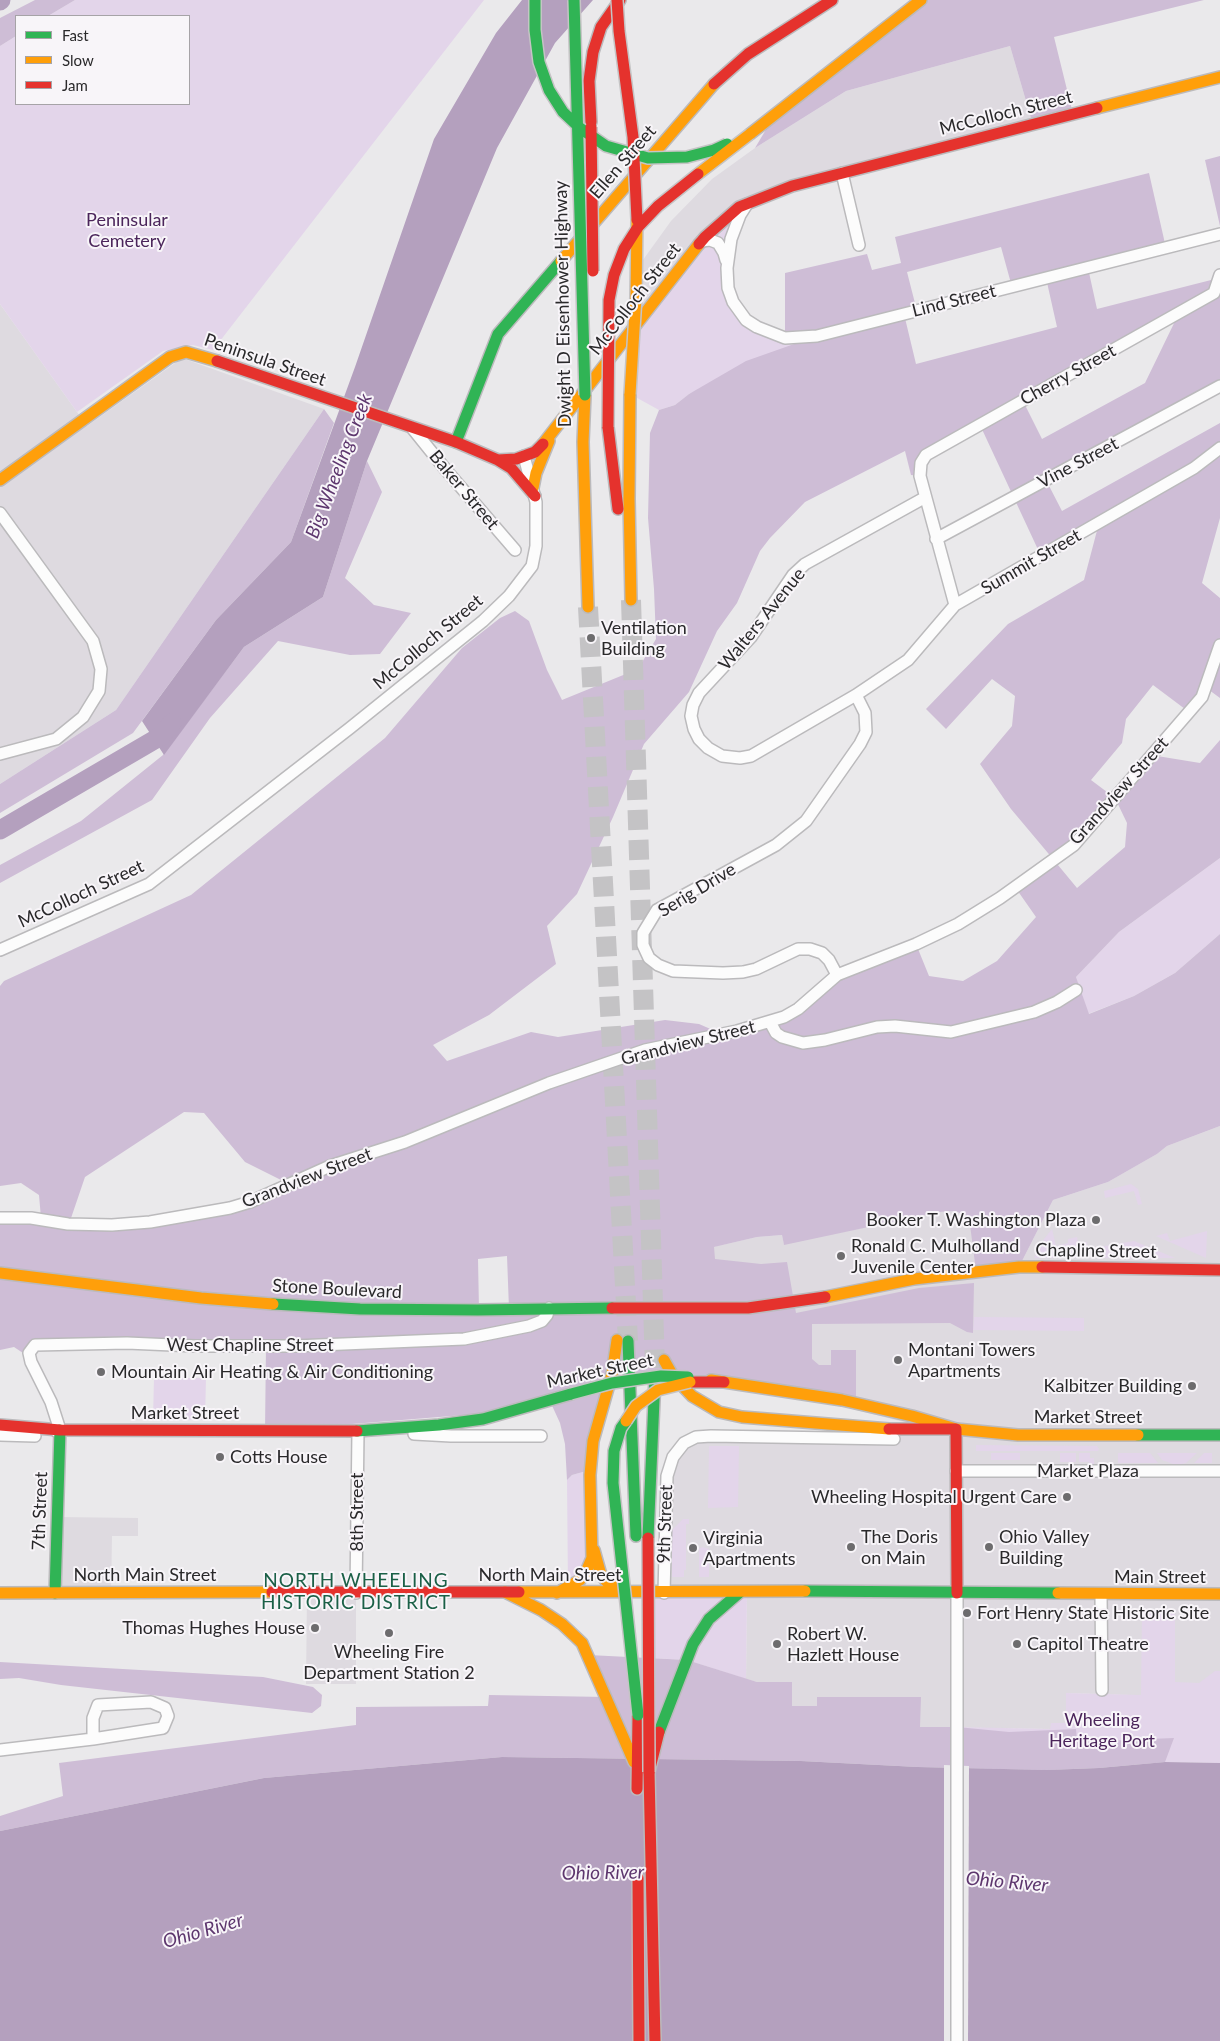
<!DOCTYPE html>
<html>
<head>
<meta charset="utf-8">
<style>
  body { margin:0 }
  #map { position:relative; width:1220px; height:2041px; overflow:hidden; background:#eae9eb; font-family:Lato,sans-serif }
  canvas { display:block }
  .legend { position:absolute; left:15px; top:15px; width:175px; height:90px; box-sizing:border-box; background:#f8f5f9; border:1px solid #a6a3a7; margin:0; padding:6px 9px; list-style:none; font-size:15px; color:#2a292b }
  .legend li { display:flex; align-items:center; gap:10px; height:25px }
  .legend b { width:25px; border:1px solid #a6a3a7 }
</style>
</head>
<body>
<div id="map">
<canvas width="1220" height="2041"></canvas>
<ul class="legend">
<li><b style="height:6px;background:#30b455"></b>Fast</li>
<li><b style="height:6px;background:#ff9f0a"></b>Slow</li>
<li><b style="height:6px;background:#e5322d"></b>Jam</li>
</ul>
</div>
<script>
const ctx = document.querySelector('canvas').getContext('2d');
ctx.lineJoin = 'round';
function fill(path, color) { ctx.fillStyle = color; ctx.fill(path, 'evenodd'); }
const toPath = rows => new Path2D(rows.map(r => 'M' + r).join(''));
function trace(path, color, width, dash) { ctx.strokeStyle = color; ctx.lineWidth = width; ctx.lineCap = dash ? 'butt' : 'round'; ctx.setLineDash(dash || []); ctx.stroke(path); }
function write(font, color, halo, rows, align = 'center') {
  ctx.font = font + ' Lato,sans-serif'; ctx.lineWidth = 4; ctx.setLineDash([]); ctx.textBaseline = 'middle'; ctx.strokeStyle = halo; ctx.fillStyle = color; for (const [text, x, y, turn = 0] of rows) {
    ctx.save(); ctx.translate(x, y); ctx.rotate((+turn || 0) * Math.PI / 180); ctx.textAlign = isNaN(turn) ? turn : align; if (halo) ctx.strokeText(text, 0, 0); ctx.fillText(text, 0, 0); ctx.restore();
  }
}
const built = toPath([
  [1010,46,1033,125,749,201,634,334,635,271,671,221,712,179,755,148,846,91],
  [0,304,87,426,182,358,324,409,116,710,0,784],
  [1220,1126,1220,1698,1066,1693,1066,1723,1051,1723,1051,1729,920,1727,920,1717,817,1698,817,1706,792,1706,791,1682,757,1682,746,1679,747,1595,665,1597,669,1466,696,1437,943,1432,702,1371,713,1247,757,1237,782,1235,784,1244,939,1212,955,1211,969,1217,1019,1267,1053,1200,1108,1182,1157,1154,1167,1146],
  [58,1517,138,1518,138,1536,112,1536,111,1593,55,1593],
  [307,1593,356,1593,356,1684,306,1684]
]);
const green = toPath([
  [75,0,484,0,213,350,193,345,163,351,77,412,0,304,0,46,16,36,16,104,189,104,189,16,48,16],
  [739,207,727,268,739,312,774,334,817,336,689,394,675,405,659,410,630,394,634,334],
  [1220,858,1220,934,1175,973,1134,996,1088,1014,1076,977,1119,932],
  [1131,1184,1138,1189,1142,1204,1138,1205,1134,1191,1105,1198,1104,1191],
  [1052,1229,1056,1246,1068,1243,1068,1239,1077,1237,1078,1242,1087,1242,1087,1258,1034,1258,1044,1239],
  [1207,1231,1206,1258,1156,1236,1167,1233,1170,1241],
  [1134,1241,1175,1258,1099,1258,1099,1247],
  [974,1317,1084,1318,1084,1331,973,1330],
  [154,1378,206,1378,205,1420,153,1419],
  [976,1445,1097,1446,1099,1449,1098,1451,976,1451],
  [709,1446,739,1446,738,1507,708,1508],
  [991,1453,1020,1453,1020,1460,991,1460],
  [1060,1453,1076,1453,1076,1462,1060,1462],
  [1079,1453,1090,1453,1090,1458,1094,1458,1094,1466,1089,1466,1089,1462,1079,1462],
  [1118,1453,1150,1453,1158,1463,1118,1463],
  [1157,1453,1197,1453,1186,1463,1176,1465,1162,1460],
  [1204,1453,1212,1453,1212,1463,1194,1463],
  [590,1470,593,1545,568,1588,567,1480,572,1475],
  [683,1519,689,1519,689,1524,686,1524,686,1570,684,1570,684,1577,672,1577,672,1530],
  [702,1547,709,1549,709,1577,699,1577,699,1549],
  [649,1592,747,1592,746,1679,687,1660,649,1658],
  [1142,1611,1175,1611,1175,1682,1199,1683,1215,1671,1220,1671,1220,1763,1165,1762,1047,1770,957,1768,957,1727,1050,1729,1051,1723,1066,1723,1066,1693,1141,1695]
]);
const forest = toPath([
  [35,0,75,0,48,16,16,16,16,36,0,46,0,18],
  [921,0,1204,0,1054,37,1073,114,1033,125,1010,46,846,91,755,148,774,116],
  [1220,156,1220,226,1205,160],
  [1149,173,1166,248,1088,268,1097,309,1219,278,1220,275,1220,386,1046,480,1062,511,1220,423,1220,518,1202,583,1220,598,1220,698,1205,687,1189,712,1153,685,1126,719,1122,743,1091,780,1115,798,1151,755,1200,763,1220,740,1220,858,1119,932,1076,977,1089,1014,1134,996,1175,973,1220,934,1220,1126,1167,1146,1157,1154,1108,1182,1053,1200,1019,1267,976,1271,969,1217,955,1211,939,1212,784,1245,782,1235,757,1237,714,1247,715,1259,761,1264,787,1262,796,1313,919,1288,974,1283,973,1333,967,1332,950,1323,812,1324,812,1359,819,1365,831,1365,831,1350,856,1350,856,1403,724,1382,612,1383,590,1470,572,1475,567,1480,565,1444,560,1423,549,1399,514,1411,265,1431,266,1346,40,1344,29,1357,14,1347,0,1350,0,1218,41,1218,39,1195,21,1183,0,1186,0,986,4,981,191,895,385,738,462,648,500,618,515,611,529,621,547,670,562,700,638,669,656,639,654,589,648,518,650,433,659,410,675,405,689,394,746,361,814,337,785,338,785,273,867,254,872,270,901,263,895,237],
  [1001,247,1012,287,1046,278,1057,327,916,364,904,314,917,311,907,272],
  [1179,313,1145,383,1042,439,1023,401],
  [980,425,1041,556,1099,523,1084,580,1008,624,926,709,946,729,992,679,1015,696,1012,726,980,764,1011,809,1053,859,1015,887,1036,917,997,961,963,981,929,976,916,944,837,975,770,1022,722,1034,699,1024,665,1020,558,1037,531,1032,447,1061,433,1045,489,1015,556,964,547,926,577,894,613,817,644,744,689,692,717,631,737,603,760,551,770,538,805,502,905,451,911,475,920,476,926,455],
  [1115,798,1127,823,1125,847,1077,888,1053,859],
  [184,1112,204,1113,245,1162,287,1183,230,1208,89,1226,69,1224,85,1177],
  [507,1256,509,1309,479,1310,478,1259],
  [324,409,334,423,291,542,216,620,133,733,0,813,0,784,116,710],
  [367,461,382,492,345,578,374,605,411,613,380,654,350,655,278,641,210,718,152,800,0,883,0,865,81,821,163,755,244,647,323,597],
  [589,1655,687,1660,757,1682,792,1682,792,1706,817,1706,817,1697,921,1697,920,1727,957,1727,1009,1732,1076,1729,1077,1742,1174,1738,1165,1762,1099,1768,1047,1770,918,1767,801,1761,502,1757,264,1778,0,1831,0,1816,63,1796,59,1763,356,1725,356,1707,488,1706,489,1695,606,1697],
  [0,1662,263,1677,313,1687,322,1695,321,1706,312,1713,61,1685,19,1678,0,1679]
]);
const water = toPath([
  [522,0,593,0,555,43,497,148,367,461,323,597,244,647,164,755,142,721,216,620,291,542,355,367,434,139,496,33],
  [502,1757,801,1761,918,1767,1047,1770,1099,1768,1165,1762,1220,1763,1220,2041,0,2041,0,1831,264,1778]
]);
const pier = toPath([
  [944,1765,969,1766,968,2041,944,2041]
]);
const river = toPath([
  [0,1,1,0],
  [0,830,161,736,172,723]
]);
const highwayTunnel = toPath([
  [631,600,655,1368],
  [588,607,628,1341]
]);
const street = toPath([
  [842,173,859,245],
  [747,204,740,215,731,239,727,268,728,288,733,302,746,320,757,327,785,338,817,336,1220,234],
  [702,241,710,240,718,243,724,253,726,260],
  [413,429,446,470,515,550],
  [924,498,805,564,793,575,751,637,699,693,693,705,691,716,694,729,699,739,708,748,722,756,740,758,751,756,856,695,908,660,955,605,1194,468,1220,448],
  [0,513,93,641,101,669,99,691,83,717,56,739,0,754],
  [936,539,1220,386],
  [955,605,920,476,921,463,926,455,1214,293,1220,275],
  [0,950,149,884,350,728,483,621,509,596,532,566,536,546,536,502,524,456],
  [837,975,829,960,822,953,810,949,798,949,756,969,743,972,723,973,673,971,658,965,649,958,643,945,643,933,657,910,776,845,806,821,860,744,866,732,865,713,856,695],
  [770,1022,776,1033,782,1037,803,1043,825,1040,877,1027,895,1026,951,1032,1034,1012,1057,1002,1076,990],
  [0,1218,31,1218,68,1224,112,1225,150,1222,230,1208,250,1202,330,1166,405,1142,549,1083,645,1050,737,1031,784,1017,798,1009,837,975,916,944,958,924,1000,898,1074,845,1202,697,1220,645],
  [56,1431,60,1430,51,1402,31,1362,29,1353,35,1345,127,1343,195,1346,295,1346,464,1339,529,1326,542,1321,547,1315,549,1308],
  [414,1434,451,1436,541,1436],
  [0,1435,35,1436],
  [956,1471,1220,1471],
  [356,1593,358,1431],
  [664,1593,667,1476,673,1457,684,1443,696,1437,711,1436,894,1439],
  [957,1593,957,2041],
  [1101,1594,1102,1690],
  [0,1750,93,1739,163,1728,168,1716,165,1708,151,1702,98,1705,93,1718,93,1739]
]);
const fast = toPath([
  [456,442,498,334,561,261],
  [273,1304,360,1309,478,1310,612,1308],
  [628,1341,636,1536],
  [357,1431,439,1425,483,1419,571,1394],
  [1138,1435,1220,1435],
  [648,1538,655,1377],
  [805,1591,1058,1593],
  [55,1593,60,1430],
  [659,1732,693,1644,709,1619,740,1592]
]);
const slow = toPath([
  [1097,108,1220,77],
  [750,134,921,0],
  [561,261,714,84],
  [630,394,629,499,631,600],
  [585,395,583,442,588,607],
  [543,444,699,244],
  [0,480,170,357,186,352,217,361],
  [533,488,536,473,549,441],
  [0,1273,201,1298,273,1304],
  [825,1297,914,1279,1019,1267,1042,1267],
  [664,1360,673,1376,692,1396,719,1412,742,1417,889,1429],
  [711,1380,842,1400,912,1416,956,1429,1018,1435,1138,1435],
  [594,1550,601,1575,607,1582,622,1592],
  [505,1592,541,1610,562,1624,582,1643,634,1762],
  [519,1592,805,1591],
  [0,1593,272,1592],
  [557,1593,580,1580,585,1574,592,1558,590,1475,593,1441,612,1374,617,1340],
  [1058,1593,1220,1594]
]);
const jam = toPath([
  [714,84,748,54,832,0],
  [591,122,589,81,593,52,601,27,620,0],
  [699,244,705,237,739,207,792,186,1097,108],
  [217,361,456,442,498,460,516,459,535,452,543,444],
  [608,427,618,509],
  [498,460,511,468,535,496],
  [1042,1267,1220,1270],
  [612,1308,748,1308,825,1297],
  [690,1382,724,1382],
  [0,1425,60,1430,357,1431],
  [889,1429,956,1429],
  [956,1429,957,1593],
  [272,1592,519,1592],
  [637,1789,638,1715],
  [638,1878,639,2041],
  [655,2041,649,1772,659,1732]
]);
const fastBridge = toPath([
  [535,0,535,30,539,62,549,90,563,112,580,128,606,146,648,158,687,157,714,150,727,144],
  [574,0,585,395],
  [571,1394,612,1383,661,1376,688,1377],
  [626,1421,621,1428,614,1451,613,1483,638,1715]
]);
const slowBridge = toPath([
  [698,174,750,134],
  [630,394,636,297,637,220],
  [626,1421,636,1406,658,1390,690,1382]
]);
const jamBridge = toPath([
  [617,0,619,31,633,137,637,220],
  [591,127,593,271],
  [608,427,609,300,614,275,624,249,638,227,658,206,698,174],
  [648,1538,649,1772]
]);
const markers = [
  [591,638,5,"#6d6c6e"],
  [1096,1220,5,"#6d6c6e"],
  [841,1256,5,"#6d6c6e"],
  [898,1360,5,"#6d6c6e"],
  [101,1372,5,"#6d6c6e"],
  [1192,1386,5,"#6d6c6e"],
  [220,1457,5,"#6d6c6e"],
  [1067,1497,5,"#6d6c6e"],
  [851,1547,5,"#6d6c6e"],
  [989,1547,5,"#6d6c6e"],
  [693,1548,5,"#6d6c6e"],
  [967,1613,5,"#6d6c6e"],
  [315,1628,5,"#6d6c6e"],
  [389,1633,5,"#6d6c6e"],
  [777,1644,5,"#6d6c6e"],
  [1017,1644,5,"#6d6c6e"]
];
const streetNames = [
  ["McColloch Street",1006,113,-14],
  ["Ellen Street",623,162,-49],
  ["McColloch Street",635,299,-52],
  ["Lind Street",954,301,-14],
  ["Dwight D Eisenhower Highway",563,304,-91],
  ["Peninsula Street",265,360,19],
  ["Cherry Street",1068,375,-29],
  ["Vine Street",1078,463,-28],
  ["Baker Street",464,490,50],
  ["Summit Street",1031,562,-30],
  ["Walters Avenue",762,619,-51],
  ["McColloch Street",428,642,-40],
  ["Grandview Street",1119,791,-48],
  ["Serig Drive",697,890,-31],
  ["McColloch Street",81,894,-25],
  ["Grandview Street",688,1043,-14],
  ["Grandview Street",307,1178,-21],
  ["Chapline Street",1096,1251,1],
  ["Stone Boulevard",337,1289,3],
  ["West Chapline Street",250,1345],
  ["Market Street",600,1371,-12],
  ["Market Street",185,1413],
  ["Market Street",1088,1417],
  ["Market Plaza",1088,1471],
  ["7th Street",40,1511,-88],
  ["8th Street",357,1512,-90],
  ["9th Street",665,1524,-88],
  ["North Main Street",145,1575],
  ["North Main Street",550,1575],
  ["Main Street",1160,1577]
];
const parkNames = [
  ["Peninsular",127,220],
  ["Cemetery",127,241],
  ["Wheeling",1102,1720],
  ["Heritage Port",1102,1741]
];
const poiNames = [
  ["Ventilation",601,628],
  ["Building",601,649],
  ["Booker T. Washington Plaza",1086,1220,"right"],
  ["Ronald C. Mulholland",851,1246],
  ["Juvenile Center",851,1267],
  ["Montani Towers",908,1350],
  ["Apartments",908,1371],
  ["Mountain Air Heating & Air Conditioning",111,1372],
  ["Kalbitzer Building",1182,1386,"right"],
  ["Cotts House",230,1457],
  ["Wheeling Hospital Urgent Care",1057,1497,"right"],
  ["The Doris",861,1537],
  ["on Main",861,1558],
  ["Ohio Valley",999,1537],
  ["Building",999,1558],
  ["Virginia",703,1538],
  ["Apartments",703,1559],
  ["Fort Henry State Historic Site",977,1613],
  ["Thomas Hughes House",305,1628,"right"],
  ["Robert W.",787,1634],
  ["Hazlett House",787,1655],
  ["Capitol Theatre",1027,1644],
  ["Wheeling Fire",389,1652,"center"],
  ["Department Station 2",389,1673,"center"]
];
const waterNames = [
  ["Big Wheeling Creek",339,466,-69],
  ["Ohio River",603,1873,-1],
  ["Ohio River",1007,1882,5],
  ["Ohio River",203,1931,-16]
];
const neighbourhoodNames = [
  ["NORTH WHEELING",356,1581],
  ["HISTORIC DISTRICT",356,1603]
];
fill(built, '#dedae0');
fill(green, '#e3d5ea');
fill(forest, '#cebdd6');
fill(water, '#b4a0be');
fill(pier, '#eae9eb');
trace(river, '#b4a0be', 19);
trace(highwayTunnel, '#c4c3c5', 20, [20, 10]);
trace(street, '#bbbabc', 14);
trace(fast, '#bbbabc', 14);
trace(slow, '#bbbabc', 14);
trace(jam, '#bbbabc', 14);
trace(street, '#fcfcfc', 11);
trace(fast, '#30b455', 11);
trace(slow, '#ff9f0a', 11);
trace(jam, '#e5322d', 11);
trace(fastBridge, '#c5c4c5', 14, []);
trace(slowBridge, '#c5c4c5', 14, []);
trace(jamBridge, '#c5c4c5', 14, []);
trace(fastBridge, '#30b455', 11);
trace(slowBridge, '#ff9f0a', 11);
trace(jamBridge, '#e5322d', 11);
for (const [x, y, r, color] of markers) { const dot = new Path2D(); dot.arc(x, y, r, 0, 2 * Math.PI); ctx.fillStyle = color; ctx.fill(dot); trace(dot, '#f8f5f9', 2); }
write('18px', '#2a292b', '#f8f5f9', streetNames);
write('18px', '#4b255b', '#f8f5f9', parkNames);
write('18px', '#2a292b', '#f8f5f9', poiNames, 'left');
write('italic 19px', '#5d366e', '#f8f5f9', waterNames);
ctx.letterSpacing = '1px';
write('19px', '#1b6047', '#f8f5f9', neighbourhoodNames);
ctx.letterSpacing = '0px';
</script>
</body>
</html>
